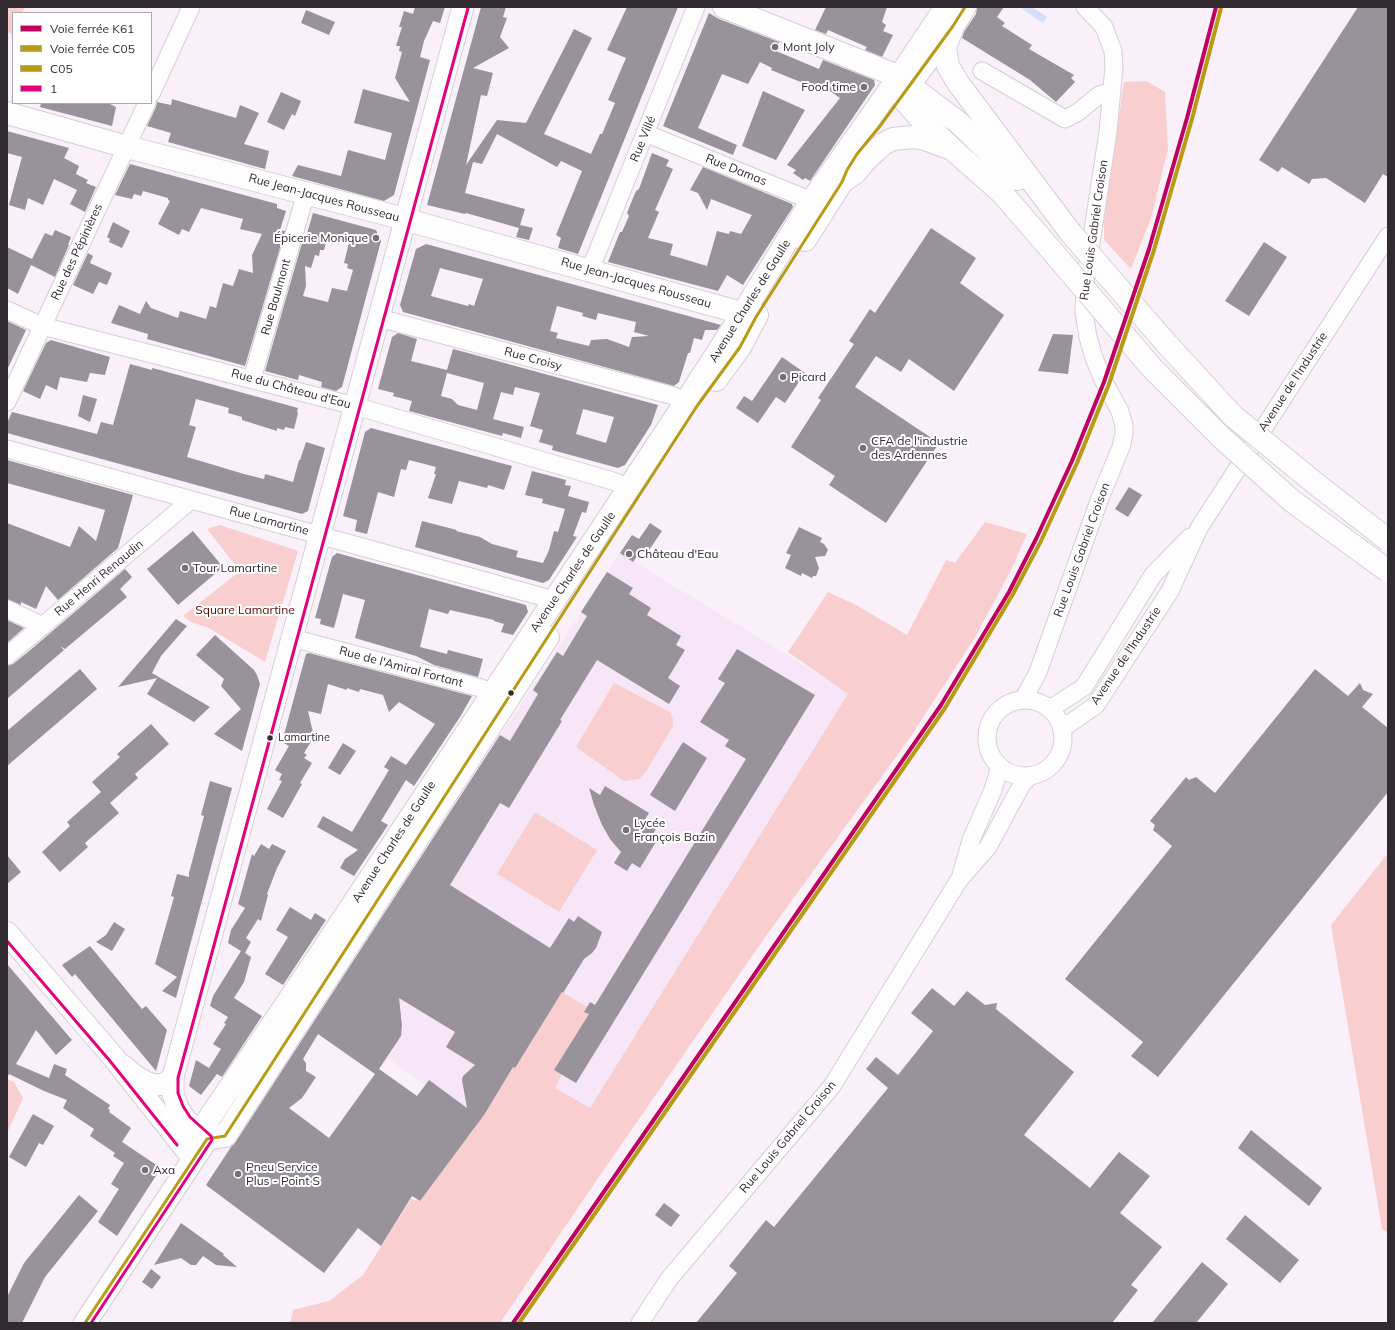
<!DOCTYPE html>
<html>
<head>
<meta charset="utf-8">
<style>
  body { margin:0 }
  #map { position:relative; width:1395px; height:1330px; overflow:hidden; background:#faf0fa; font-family:Mulish,sans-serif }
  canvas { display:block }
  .frame { position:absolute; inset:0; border:8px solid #312a31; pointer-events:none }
  .legend { position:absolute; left:12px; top:12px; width:140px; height:92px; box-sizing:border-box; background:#fff; border:1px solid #adaaad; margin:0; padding:5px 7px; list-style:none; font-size:12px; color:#312a31 }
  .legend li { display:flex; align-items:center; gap:8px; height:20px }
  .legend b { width:20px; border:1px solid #adaaad }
</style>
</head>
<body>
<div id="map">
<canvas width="1395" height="1330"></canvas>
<div class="frame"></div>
<ul class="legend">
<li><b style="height:5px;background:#bf005f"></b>Voie ferrée K61</li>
<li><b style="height:5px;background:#b89b12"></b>Voie ferrée C05</li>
<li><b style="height:5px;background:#b89b12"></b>C05</li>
<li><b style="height:5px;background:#e5007d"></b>1</li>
</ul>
</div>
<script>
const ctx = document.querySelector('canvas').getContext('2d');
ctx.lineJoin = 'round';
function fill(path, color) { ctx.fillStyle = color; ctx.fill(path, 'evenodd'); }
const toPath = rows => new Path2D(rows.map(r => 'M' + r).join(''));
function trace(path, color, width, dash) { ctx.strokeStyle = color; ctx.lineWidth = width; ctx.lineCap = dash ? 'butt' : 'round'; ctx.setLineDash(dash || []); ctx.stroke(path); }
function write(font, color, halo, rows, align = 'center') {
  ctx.font = font + ' Mulish,sans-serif'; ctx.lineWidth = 4; ctx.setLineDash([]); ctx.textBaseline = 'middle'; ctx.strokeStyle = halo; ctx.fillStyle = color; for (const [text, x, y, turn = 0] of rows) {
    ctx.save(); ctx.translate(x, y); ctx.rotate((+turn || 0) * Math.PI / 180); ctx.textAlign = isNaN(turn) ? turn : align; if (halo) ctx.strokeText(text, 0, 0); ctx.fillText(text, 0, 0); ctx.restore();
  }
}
const built = toPath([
  [620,553,894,720,596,1132,496,1062,462,1112,385,1056,403,1030,402,1016,388,1005,365,1004,337,985]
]);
const green = toPath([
  [7,7,25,7,22,13,13,13,12,34,7,32],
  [1146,81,1165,92,1168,149,1151,218,1131,269,1104,240,1104,220,1124,82],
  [985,522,1027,534,1011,570,974,639,909,739,766,936,596,1181,500,1323,290,1323,293,1310,329,1301,363,1275,411,1199,420,1201,468,1135,469,1136,483,1115,513,1067,515,1068,562,992,587,1007,584,1011,589,1014,555,1070,562,1074,555,1088,590,1108,848,694,788,652,828,592,856,605,907,635,946,560,955,563],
  [220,525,298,551,265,662,209,628,191,622,183,616,240,571,207,529],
  [614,683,670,712,673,719,673,726,645,773,639,779,624,781,576,747],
  [535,812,597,850,559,912,497,874],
  [1388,853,1388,1233,1382,1229,1331,925],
  [7,1079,14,1082,23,1098,7,1133]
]);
const water = toPath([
  [1023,7,1032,7,1047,17,1043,23,1022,9]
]);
const building = toPath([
  [415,7,445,7,440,23,433,21,424,41,420,57,430,60,394,195,384,201,292,176,298,165,341,176,348,150,385,160,392,133,354,123,363,89,410,102,395,78,402,52,399,51,400,46,396,46,402,27,399,27,404,11,413,14],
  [481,7,506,7,503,17,507,18,500,37,509,48,473,68,493,73,487,96,481,95,466,165,497,120,526,123,574,29,592,38,544,134,591,154,600,134,602,134,615,103,608,100,626,58,607,50,627,7,678,7,578,254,558,248,561,238,556,235,582,171,561,161,557,167,497,134,482,164,473,162,465,193,525,209,520,225,533,228,529,240,516,237,519,228,466,213,465,214,427,205],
  [826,7,887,7,882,22,886,25,883,31,893,35,882,57,865,50,867,47,828,30,826,34,815,30],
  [977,7,1004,7,997,17,1005,23,1002,26,1032,45,1029,49,1074,75,1071,78,1075,82,1056,102,1030,80,962,38,964,32,976,14],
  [1358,7,1388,7,1388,177,1383,174,1365,203,1326,178,1312,179,1309,184,1282,167,1278,172,1259,160],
  [306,10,335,22,329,35,301,23],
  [709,13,719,19,779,42,776,51,819,69,823,60,874,80,875,85,810,181,805,178,803,180,793,173,796,170,787,165,840,98,820,84,818,89,771,70,772,68,760,62,748,84,722,74,698,128,737,145,733,155,663,126],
  [763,91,805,110,776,160,742,146],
  [281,92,301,101,295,116,292,114,284,130,267,122],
  [172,99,236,118,240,105,259,113,244,144,269,151,265,169,168,142,171,133,147,126,156,107,157,102,171,105],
  [41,103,108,103,116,107,112,126,40,107],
  [7,131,69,148,64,158,79,166,76,174,88,180,86,183,96,187,85,212,70,204,77,190,54,179,43,205,28,198,25,210,9,205,22,157,7,153],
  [652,153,669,160,666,166,673,169,655,210,659,212,648,238,673,244,670,255,707,266,717,231,729,234,730,231,741,234,752,215,711,199,707,210,698,193,690,190,703,167,792,204,793,207,743,285,727,275,718,291,608,262,620,232,622,232,629,216,627,213,633,198,636,191,639,189],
  [130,164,277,204,277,208,286,211,280,230,285,231,245,366,147,339,148,334,111,323,119,305,140,314,146,301,151,308,178,318,180,311,206,319,210,306,216,308,223,283,233,286,239,269,253,273,252,255,262,234,240,229,243,219,201,208,189,232,182,229,179,235,158,224,170,201,168,200,168,198,143,191,141,196,134,194,132,199,115,195],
  [313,213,376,230,381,241,342,387,336,391,321,387,322,382,299,375,298,380,265,371,304,236,306,237],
  [327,238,349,243,344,263,348,264,347,268,353,270,347,291,332,288,328,302,303,296,306,286,305,266,311,268,315,255,319,256,320,250,324,250],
  [113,222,130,231,122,248,109,242,110,239,107,237],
  [931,228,976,258,960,283,1004,315,954,391,909,359,901,372,876,356,855,387,939,443,886,523,829,485,835,476,791,447,821,400,818,398,854,344,849,341,870,309,875,313],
  [55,230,71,237,68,245,69,245,55,277,31,265,18,294,7,288,7,247,32,259,45,233,52,236],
  [1264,242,1287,257,1249,316,1225,301],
  [426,244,659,308,721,325,717,330,705,330,702,340,694,338,690,353,688,353,679,382,674,386,403,312,400,305,416,249],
  [440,268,483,279,474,306,469,304,468,306,431,296],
  [557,306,583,313,582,316,596,320,598,313,636,322,634,332,649,336,632,337,629,347,607,339,591,340,589,346,556,338,558,333,550,331],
  [88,253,93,256,90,263,112,273,107,285,99,282,93,294,73,285],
  [7,321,26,330,7,370],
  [398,333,417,339,411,361,447,370,453,349,468,353,658,405,651,425,625,465,618,468,552,450,553,446,539,442,543,430,530,426,540,393,515,387,513,395,501,392,493,419,524,427,521,438,503,433,502,436,409,411,412,401,393,396,394,393,378,389,392,337],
  [447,373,484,383,477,410,458,405,452,399,441,396],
  [583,409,614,417,606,443,576,434],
  [1053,334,1073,335,1068,374,1038,371],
  [51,340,110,357,105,375,90,373,87,382,60,377,57,390,46,385,40,399,23,391,46,343],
  [782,357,805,373,785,403,776,397,758,423,736,408,744,396,752,401],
  [130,364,152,370,152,368,160,370,298,408,297,412,298,413,294,429,285,427,284,430,277,428,277,431,242,420,242,417,228,413,229,408,196,399,189,425,196,427,187,457,244,474,264,479,265,474,293,482,299,460,300,460,306,442,325,448,308,511,302,514,7,433,7,423,12,412,97,434,101,422,113,425],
  [83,395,97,399,90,422,78,416],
  [371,428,512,466,504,490,488,485,487,488,459,481,452,504,428,498,436,474,434,474,436,467,409,460,406,470,401,469,394,497,378,492,367,534,355,531,357,520,343,516,365,432],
  [7,460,133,495,118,548,58,600,46,586,36,609,21,602,21,605,7,599,7,523,70,547,79,526,96,541,105,510,7,483],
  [532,471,566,480,565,485,571,486,568,496,589,502,586,513,582,512,573,536,577,537,549,580,543,583,415,547,422,521,457,530,456,531,480,537,492,544,518,551,516,557,543,563,549,550,554,531,558,532,565,509,542,503,543,499,525,495],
  [1129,487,1142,495,1128,517,1115,509],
  [650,523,662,531,647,553,642,549,633,562,620,553,632,535,639,539],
  [799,527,822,538,820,542,824,544,828,550,825,556,815,557,819,568,816,576,813,576,812,578,802,573,801,576,785,568,791,555,786,553],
  [193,531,223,567,178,605,147,569],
  [337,553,526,605,528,612,513,635,501,632,504,624,494,621,494,620,450,610,448,614,429,609,420,647,447,654,448,650,483,659,478,677,434,665,416,656,355,638,365,600,343,594,334,628,320,624,321,619,315,618,332,557],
  [125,569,132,577,120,589,127,597,65,649,60,646,64,650,7,699,7,666,13,664,28,652],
  [607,572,633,588,629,594,651,608,647,615,681,636,676,645,685,650,668,678,680,686,669,704,597,660,560,720,562,721,509,808,500,803,450,885,550,948,569,918,574,922,578,916,602,932,596,948,592,953,584,959,563,993,562,992,515,1068,513,1067,484,1115,420,1201,412,1196,381,1246,358,1228,324,1273,206,1185,231,1147,235,1143,500,735,510,741,538,694,533,690,557,652,563,656,587,616,581,612],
  [399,998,455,1032,446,1047,475,1065,463,1076,462,1080,467,1108,429,1080,417,1096,379,1069,401,1036,402,1025],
  [318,1034,375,1074,329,1138,289,1108,302,1098,316,1077,306,1071,306,1063,303,1059],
  [176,619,187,626,161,656,152,673,210,707,194,722,147,694,157,678,118,687],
  [7,620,24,628,7,643],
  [215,635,254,670,257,675,260,684,242,751,214,734,241,709,221,686,224,679,196,655],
  [737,649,815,695,576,1083,554,1070,589,1014,584,1012,590,1002,595,1005,746,759,725,746,729,740,700,722,725,683,718,679],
  [309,653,472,696,460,717,414,786,406,780,381,821,388,825,354,876,340,868,345,859,358,850,317,827,323,816,352,832,389,770,384,767,391,756,406,765,435,724,399,702,389,712,383,695,360,689,359,692,347,688,347,690,328,684,321,714,308,711,314,737,304,753,307,755,304,758,312,763,300,783,302,784,283,818,267,809,282,781,279,780,282,774,275,770,289,746,282,742,306,654],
  [80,669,97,689,7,766,7,731],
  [1315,669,1348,696,1360,683,1363,690,1373,694,1362,707,1388,728,1388,792,1158,1077,1131,1056,1143,1042,1065,979,1172,846,1153,830,1155,825,1150,821,1186,777,1189,780,1196,777,1215,793],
  [151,724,169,744,135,774,138,778,110,803,119,813,85,843,88,847,60,872,42,852,70,826,67,822,101,792,92,782,120,757,117,754],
  [683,742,707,758,675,811,650,795],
  [343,743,356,751,340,775,328,768],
  [210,781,232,788,176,998,162,991,177,977,155,964,174,897,171,896,177,874,189,877,189,873,204,816,201,815],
  [605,786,649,813,644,821,656,829,653,834,659,837,640,868,632,863,627,871,614,863,621,852,610,839,602,825,594,805,589,788,600,795],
  [261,844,269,849,272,844,286,851,277,868,267,894,268,895,261,921,258,919,246,938,251,942,245,953,251,957,244,982,234,998,262,1016,222,1077,217,1074,201,1095,189,1086,196,1060,209,1068,221,1049,213,1044,226,1024,224,1023,228,1017,210,1006,213,996,241,951,228,943,231,930,245,908,238,904,252,854,254,856],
  [7,855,21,872,7,884],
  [290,907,311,920,315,913,326,920,283,985,265,974,288,937,276,930],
  [114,922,125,929,112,951,96,942,106,935],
  [90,946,142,1009,146,1006,167,1030,156,1071,75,974,72,977,62,965],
  [7,964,72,1040,56,1055,36,1030,16,1064,49,1078,54,1064,67,1069,65,1075,110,1105,108,1109,110,1110,109,1112,131,1128,122,1142,161,1168,117,1236,98,1222,119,1189,111,1184,124,1163,113,1156,115,1153,90,1136,94,1129,63,1108,67,1100,44,1091,9,1074,7,1078],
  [932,988,954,1006,967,991,985,1005,997,1003,996,1009,1074,1072,1024,1135,1090,1188,1119,1152,1150,1176,1120,1213,1162,1247,1131,1285,1138,1290,1112,1323,696,1323,737,1273,729,1266,766,1220,774,1227,888,1088,866,1069,876,1057,898,1075,933,1031,911,1013],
  [33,1114,54,1126,43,1145,39,1143,26,1167,9,1157],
  [1251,1130,1322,1188,1309,1206,1238,1148],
  [79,1195,98,1211,45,1277,22,1323,7,1323,7,1297,24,1263],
  [664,1203,680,1215,671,1227,655,1215],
  [1245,1215,1299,1260,1280,1283,1226,1239],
  [181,1223,224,1254,223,1255,237,1267,216,1265,203,1256,196,1265,191,1265,181,1258,154,1265],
  [1202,1262,1228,1284,1196,1323,1152,1323],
  [151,1269,161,1277,152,1289,142,1282]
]);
const minor = toPath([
  [982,71,1065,119,1077,113,1099,95,1112,91],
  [151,94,191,7],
  [645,133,822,205],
  [590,270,696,7],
  [7,310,42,326,355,406,616,482,628,489],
  [379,318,674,396,685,403],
  [252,379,306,193],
  [7,402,147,103],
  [7,449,543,597,552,604],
  [7,609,43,626],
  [292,638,481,688,493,692,503,698],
  [7,656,191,500],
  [1023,700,1038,672,1100,498,1121,447,1124,434,1124,426,1120,411,1104,382,1094,358,1088,337,1084,312,1085,282,1108,132,1114,67,1113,51,1104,27,1085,7],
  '987 738a38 38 0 1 1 76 0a38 38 0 1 1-76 0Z',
  [1050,709,1084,687,1153,575,1190,537],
  [1062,729,1096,705,1170,591,1199,528,1388,236],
  [961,875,971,840,993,790,1000,766],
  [640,1323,669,1279,832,1086,959,880,988,847,1022,784,1030,776]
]);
const tertiary = toPath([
  [124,1066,134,1075,146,1082,154,1085,165,1084,173,1077],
  [207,1139,186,1120,178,1108,173,1094,173,1077,463,7]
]);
const secondary = toPath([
  [901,74,946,7],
  [909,85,953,26,965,7]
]);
const primary = toPath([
  [724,7,895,75,909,85,908,86],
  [7,113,127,147,382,213,756,317],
  [805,240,843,180],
  [716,380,740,347,757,315],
  [7,933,114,1058,193,1158],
  [207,1139,225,1136,548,637],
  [85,1323,207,1139,208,1120,312,966,685,403,743,313,812,200,898,78]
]);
const trunk = toPath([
  [953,26,945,48,948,66,958,83,1070,232],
  [909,85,959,123,1017,179],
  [901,96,920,118,951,148,1002,193,1052,251],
  [842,182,855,173,866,160,883,144,893,139,913,137,925,139,946,147]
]);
const trunkBridge = toPath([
  [1070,232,1166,343,1233,416,1316,484,1388,540],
  [1052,251,1152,368,1222,438,1292,501,1388,571]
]);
const bus1 = toPath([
  [85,1323,207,1139,225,1136,697,406,740,347,756,317,842,182,847,170,857,154,880,126,953,26,965,7]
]);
const bus2 = toPath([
  [7,941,110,1061,177,1145],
  [91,1323,212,1140,211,1136,190,1117,183,1106,178,1093,178,1078,468,8]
]);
const rail1 = toPath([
  [513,1323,941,705,1009,592,1036,539,1072,461,1104,382,1149,249,1187,118,1216,7]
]);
const rail2 = toPath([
  [519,1323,945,708,1013,594,1041,541,1077,463,1109,384,1154,250,1192,119,1221,8]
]);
const markers = [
  [775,47,4,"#776f77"],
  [864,87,4,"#776f77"],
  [376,238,4,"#776f77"],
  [783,377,4,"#776f77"],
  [863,448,4,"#776f77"],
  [629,554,4,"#776f77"],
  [185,568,4,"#776f77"],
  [511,693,3.5,"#312a31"],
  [270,738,3.5,"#312a31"],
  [626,830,4,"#776f77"],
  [145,1170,4,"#776f77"],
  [238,1174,4,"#776f77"]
];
const busNames = [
  ["Lamartine",278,738]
];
const poiNames = [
  ["Mont Joly",783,47],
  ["Food time",856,87,"right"],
  ["Épicerie Monique",368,238,"right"],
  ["Picard",791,377],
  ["CFA de l'industrie",871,441],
  ["des Ardennes",871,455],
  ["Château d'Eau",637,554],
  ["Tour Lamartine",193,568],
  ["Lycée",634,823],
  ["François Bazin",634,837],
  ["Pneu Service",246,1167],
  ["Plus - Point S",246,1181],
  ["Axa",153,1170]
];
const streetNames = [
  ["Rue Villé",643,139,-68],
  ["Rue Damas",736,170,22],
  ["Rue Jean-Jacques Rousseau",324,198,15],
  ["Rue Louis Gabriel Croison",1094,230,-82],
  ["Rue des Pépinières",77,252,-65],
  ["Rue Jean-Jacques Rousseau",636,283,16],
  ["Rue Baulmont",276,297,-74],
  ["Avenue Charles de Gaulle",750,301,-58],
  ["Rue Croisy",533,359,15],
  ["Avenue de l'Industrie",1293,382,-57],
  ["Rue du Château d'Eau",291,389,15],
  ["Rue Lamartine",269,521,15],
  ["Rue Louis Gabriel Croison",1082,550,-70],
  ["Avenue Charles de Gaulle",573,572,-56],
  ["Rue Henri Renaudin",99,578,-40],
  ["Avenue de l'Industrie",1126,656,-56],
  ["Rue de l'Amiral Fortant",401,667,15],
  ["Avenue Charles de Gaulle",394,842,-57],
  ["Rue Louis Gabriel Croison",788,1137,-50]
];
const parkNames = [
  ["Square Lamartine",245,610]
];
fill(built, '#f7e6f7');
fill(green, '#f8cfce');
fill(water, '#d4defc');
fill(building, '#98929a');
trace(minor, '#d6ced6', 19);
trace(tertiary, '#d6ced6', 23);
trace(secondary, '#d6ced6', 24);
trace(primary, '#d6ced6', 24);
trace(trunk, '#d6ced6', 24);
trace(minor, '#fefdfe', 17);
trace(tertiary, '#fefdfe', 21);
trace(secondary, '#fefdfe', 22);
trace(primary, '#fefdfe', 22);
trace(trunk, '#fefdfe', 22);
trace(trunkBridge, '#d6ced6', 24, []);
trace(trunkBridge, '#fefdfe', 22);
trace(bus1, '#b89b12', 3);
trace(bus2, '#e5007d', 3);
trace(rail1, '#bf005f', 4);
trace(rail2, '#b89b12', 4);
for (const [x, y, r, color] of markers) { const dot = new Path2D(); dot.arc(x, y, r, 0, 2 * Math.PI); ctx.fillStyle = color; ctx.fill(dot); trace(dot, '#fff', 1.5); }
write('11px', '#312a31', '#fff', busNames, 'left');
write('12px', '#312a31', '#fff', poiNames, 'left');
write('12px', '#312a31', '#fff', streetNames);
write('12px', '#520d09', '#fff', parkNames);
</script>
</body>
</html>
